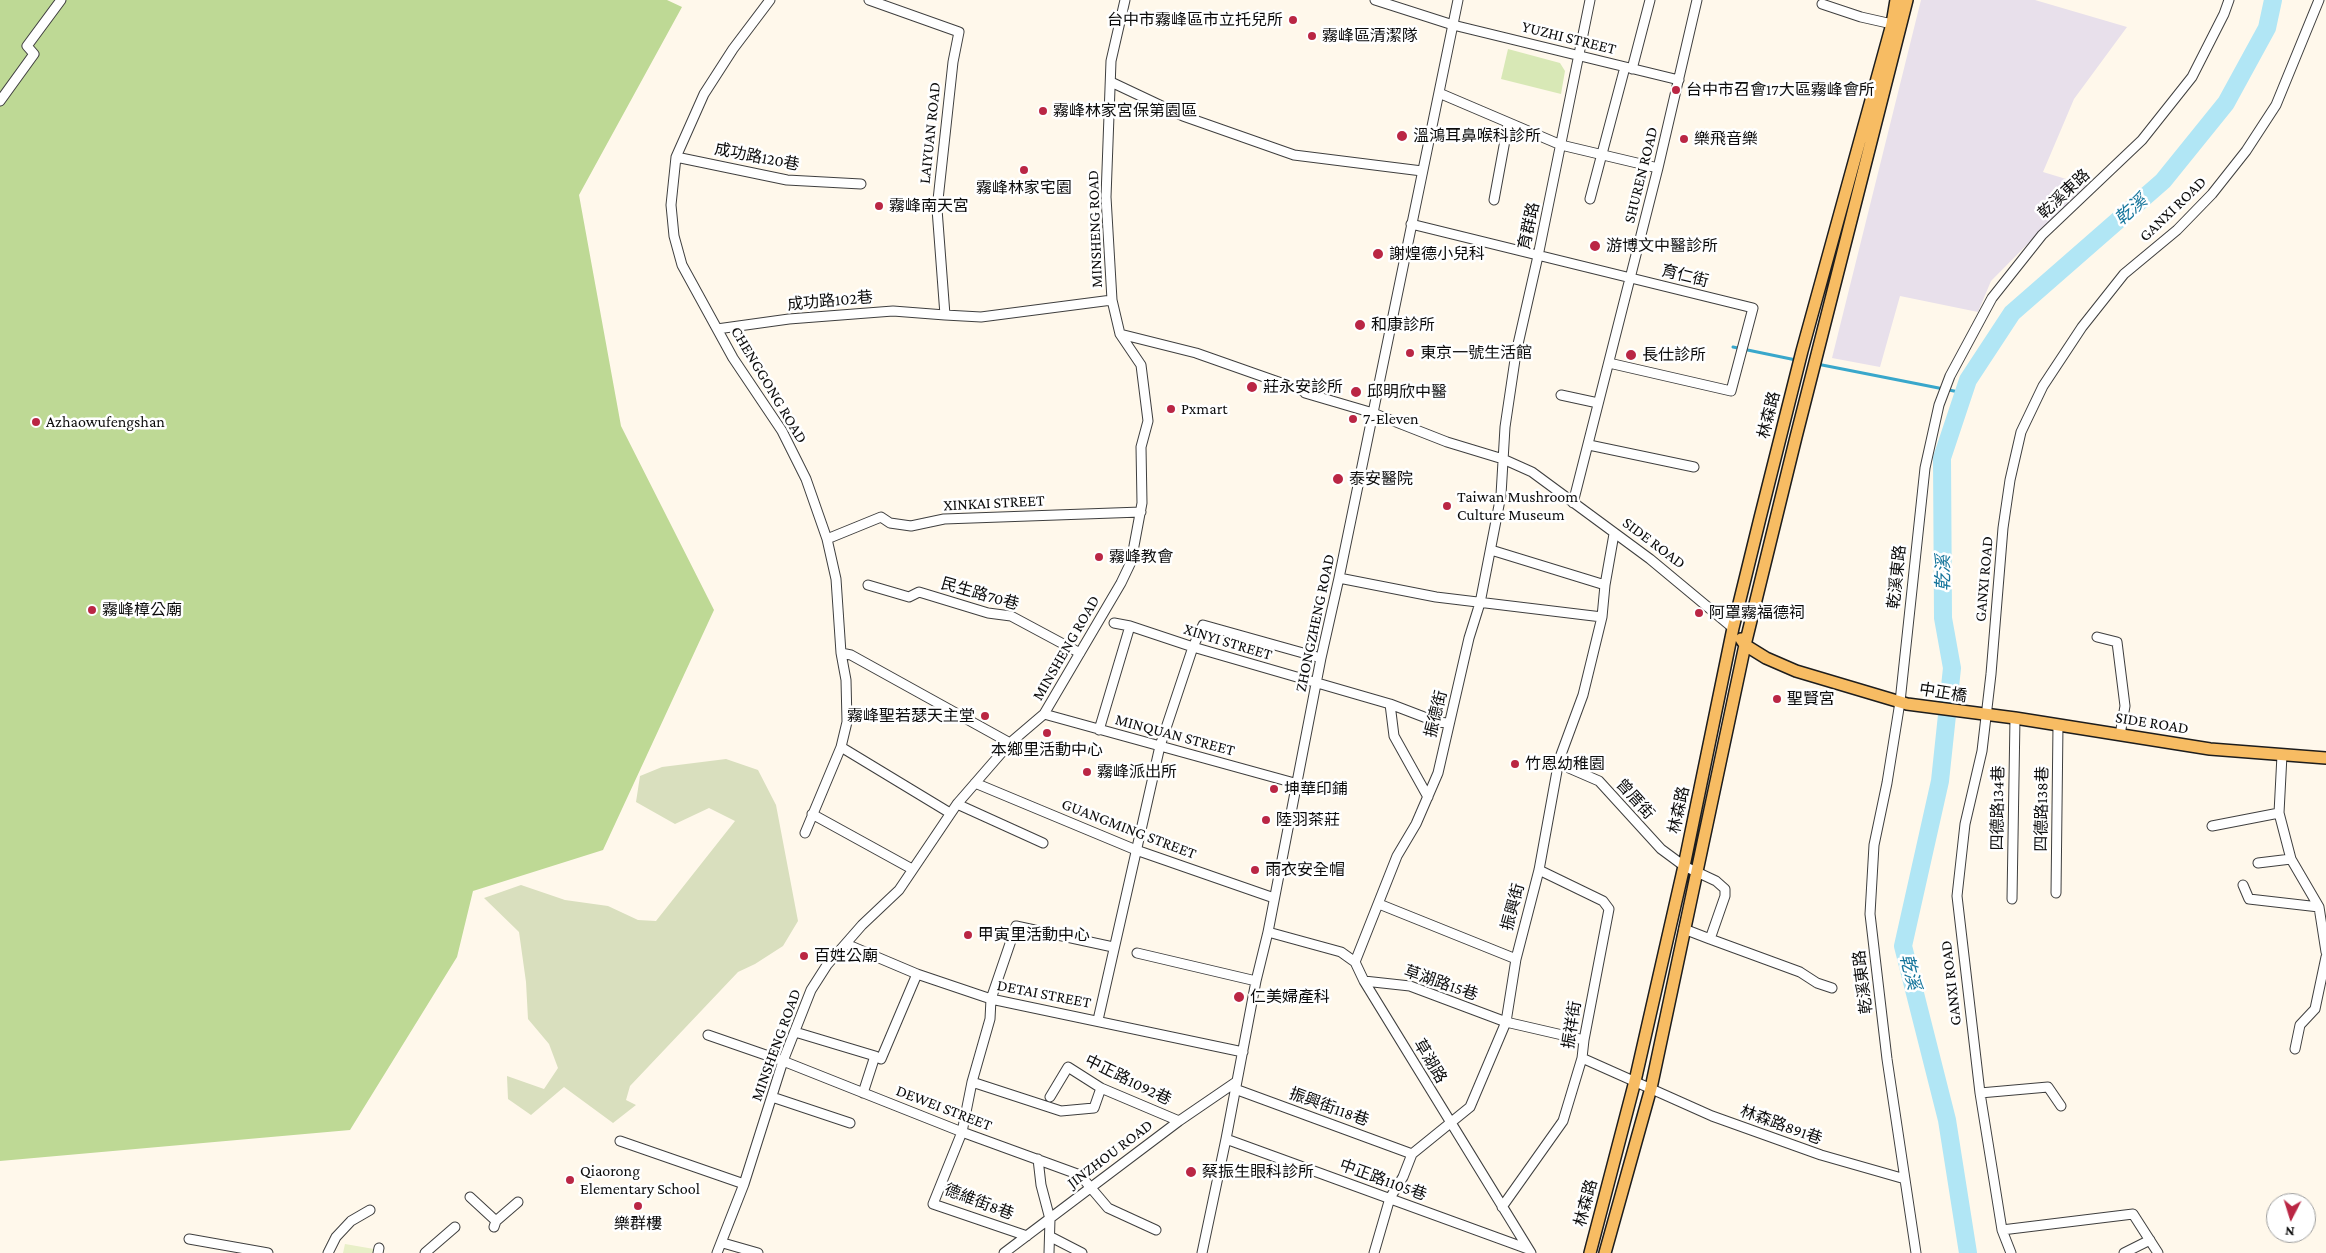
<!DOCTYPE html>
<html>
<head>
<meta charset="utf-8">
<style>
  body { margin:0 }
  #map { position:relative; width:2326px; height:1253px; overflow:hidden; background:#fff8eb; font-family:"Crimson Pro",serif }
  canvas { display:block }
  .north { position:absolute; left:2266px; top:1193px; width:50px; height:50px; box-sizing:border-box; background:#fff; border:1px solid #9e9e9e; border-radius:50%; rotate:185deg; font-size:14px; font-weight:700; line-height:20px; text-align:center; color:#0c0c0c }
  .north::after { content:''; display:block; margin:auto; width:18px; height:22px; background:#ba2644; clip-path:polygon(50% 0,100% 100%,50% 72%,0 100%) }
</style>
</head>
<body>
<div id="map">
<canvas width="2326" height="1253"></canvas>
<div class="north">N</div>
</div>
<script>
const ctx = document.querySelector('canvas').getContext('2d');
ctx.lineJoin = 'round';
function fill(path, color) { ctx.fillStyle = color; ctx.fill(path, 'evenodd'); }
const toPath = rows => new Path2D(rows.map(r => 'M' + r).join(''));
function trace(path, color, width, dash) { ctx.strokeStyle = color; ctx.lineWidth = width; ctx.lineCap = dash ? 'butt' : 'round'; ctx.setLineDash(dash || []); ctx.stroke(path); }
function write(font, color, halo, rows, align = 'center') {
  ctx.font = font + ' "Crimson Pro","Noto Sans TC",serif'; ctx.lineWidth = 5; ctx.setLineDash([]); ctx.textBaseline = 'middle'; ctx.strokeStyle = halo; ctx.fillStyle = color; for (const [text, x, y, turn = 0] of rows) {
    ctx.save(); ctx.translate(x, y); ctx.rotate((+turn || 0) * Math.PI / 180); ctx.textAlign = isNaN(turn) ? turn : align; if (halo) ctx.strokeText(text, 0, 0); ctx.fillText(text, 0, 0); ctx.restore();
  }
}
const industrial = toPath([
  [1921,0,2035,0,2127,27,2074,99,2043,172,2086,185,1991,281,1978,312,1900,296,1880,367,1832,358]
]);
const green = toPath([
  [1508,49,1560,63,1565,71,1561,94,1501,79]
]);
const forest = toPath([
  [0,0,667,0,682,7,579,195,621,426,714,610,603,850,473,891,457,957,350,1130,0,1161]
]);
const cemetery = toPath([
  [726,759,758,770,776,805,798,921,783,946,755,964,738,972,630,1086,626,1100,636,1105,613,1123,564,1087,531,1115,508,1099,507,1076,544,1089,558,1068,549,1044,528,1019,526,982,519,932,484,898,521,885,565,900,608,906,638,920,656,921,735,821,709,808,675,824,636,802,640,776,662,767]
]);
const pitch = toPath([
  [345,1244,374,1249,373,1253,343,1253]
]);
const stream = toPath([
  [1733,347,1796,360],
  [1817,364,1964,393]
]);
const river = toPath([
  [1968,1253,1947,1120,1903,946,1940,781,1952,668,1943,618,1942,458,1968,380,2012,313,2163,181,2226,103,2267,28,2273,0]
]);
const minor = toPath([
  [770,0,733,49,704,94,676,157,671,205,674,236,682,265,733,358,782,431,806,479,827,539,836,579,841,653,846,680,847,722,841,747,805,833],
  [869,0,959,32,953,62,937,209,945,315,981,317,1112,300],
  [1375,0,1453,25,1679,80],
  [1822,4,1861,17,1892,24],
  [1632,69,1650,0],
  [1111,82,1183,116,1294,155,1422,171],
  [1439,93,1561,145,1658,168],
  [0,101,34,54,27,46,61,0],
  [676,157,787,180,861,184],
  [1590,199,1625,67],
  [1494,200,1508,124],
  [1411,224,1753,308,1731,391,1609,363],
  [717,329,789,319,893,311,945,315],
  [1120,334,1196,353,1304,391,1305,393,1373,413,1447,442,1503,459,1532,472,1650,559,1733,628],
  [1561,395,1598,403],
  [1589,445,1694,467],
  [1573,503,1658,168,1697,0],
  [827,539,881,517,890,523,911,526,944,519,1141,512],
  [1491,550,1605,585],
  [1339,578,1436,597,1602,617],
  [868,585,909,597,919,592,988,613,1011,616,1080,653],
  [1114,623,1130,626,1193,647,1390,704,1437,722,1448,723],
  [2097,637,2117,642,2125,706,2120,735],
  [841,653,851,655,1010,743],
  [1390,704,1394,736,1428,797],
  [1044,714,1298,784],
  [1099,730,1130,626],
  [841,747,950,813],
  [2282,755,2279,813,2291,859,2319,907,2326,952],
  [1559,760,1569,768,1599,781,1661,849,1684,866,1716,881,1725,889,1725,896,1710,939,1800,972,1817,983,1832,988],
  [975,783,1136,850,1274,898],
  [957,804,1043,843],
  [812,814,912,869],
  [2212,826,2279,813],
  [2258,863,2291,859],
  [2243,885,2249,899,2319,907],
  [2056,893,2058,725],
  [2012,899,2015,718],
  [1379,904,1516,959],
  [1684,929,1710,939],
  [1268,932,1341,952,1355,962,1364,981,1531,1253],
  [846,944,917,974,991,999,1243,1052],
  [1137,953,1256,981],
  [1355,962,1397,856,1416,824,1438,773,1469,638,1480,603,1501,495,1505,427,1516,353,1538,256,1590,0],
  [1364,981,1410,986,1506,1022,1584,1040],
  [1098,1020,1160,746,1193,647,1203,625,1321,658],
  [795,1032,875,1056],
  [708,1035,783,1061,962,1132,1080,1175,1108,1208,1156,1230],
  [2295,1049,2300,1025,2315,1009,2326,957],
  [1582,1058,1712,1116,1821,1155,1905,1179],
  [972,1082,1061,1111,1094,1108,1101,1088],
  [1235,1089,1412,1154],
  [863,1093,875,1056,881,1059,917,974],
  [1980,1093,2048,1087,2061,1106],
  [772,1097,850,1123],
  [1050,1097,1068,1067,1101,1088,1179,1121],
  [1226,1139,1528,1249],
  [620,1141,744,1184],
  [1038,1159,1041,1185,1050,1219,1049,1253],
  [470,1197,496,1221],
  [1502,1207,1563,1121,1582,1058,1584,1040,1609,909,1603,901,1539,870],
  [494,1227,496,1221,518,1202],
  [2002,1230,2133,1214,2158,1253],
  [1027,1236,933,1204,962,1132,972,1082,990,1019,991,999,1016,926,1113,947],
  [1051,1237,1082,1253],
  [189,1239,268,1253],
  [723,1243,758,1253],
  [328,1253,336,1237,351,1221,370,1210],
  [378,1253,379,1248],
  [425,1253,455,1227],
  [717,1253,744,1184,783,1061,811,990,827,965,862,925,899,890,957,804,1010,743,1044,714,1121,583,1131,562,1142,503,1141,447,1148,421,1141,365,1120,334,1112,300,1106,197,1111,61,1125,0],
  [1004,1253,1179,1121,1236,1082],
  [1202,1253,1226,1139,1256,981,1268,932,1321,658,1339,578,1458,0],
  [1374,1253,1390,1198,1403,1177,1412,1154,1470,1107,1506,1022,1516,959,1539,870,1559,760,1583,695,1602,617,1605,585,1614,534],
  [1916,1253,1887,1059,1870,914,1874,845,1887,783,1900,702,1925,468,1939,405,1950,376,1992,298,2042,235,2142,140,2192,77,2224,14,2229,0],
  [2011,1253,2002,1230,1980,1093,1957,896,1965,824,1982,751,1991,674,2003,528,2010,480,2021,432,2043,386,2082,327,2124,274,2177,230,2212,194,2246,151,2276,105,2319,0],
  [2124,1253,2150,1240]
]);
const major = toPath([
  [1741,639,1745,645,1766,658,1796,671,1907,704,2015,718,2210,749,2326,758],
  [1590,1253,1635,1081,1684,866,1733,628,1760,518,1802,351,1892,24,1896,0],
  [1605,1253,1651,1088,1745,645,1796,437,1907,0]
]);
const markers = [
  [1293,20,5,"#ba2644"],
  [1312,36,5,"#ba2644"],
  [1676,90,5,"#ba2644"],
  [1043,111,5,"#ba2644"],
  [1402,136,6,"#ba2644"],
  [1684,139,5,"#ba2644"],
  [1024,170,5,"#ba2644"],
  [879,206,5,"#ba2644"],
  [1595,246,6,"#ba2644"],
  [1378,254,6,"#ba2644"],
  [1360,325,6,"#ba2644"],
  [1410,353,5,"#ba2644"],
  [1631,355,6,"#ba2644"],
  [1252,387,6,"#ba2644"],
  [1356,392,6,"#ba2644"],
  [1171,409,5,"#ba2644"],
  [1353,419,5,"#ba2644"],
  [36,422,5,"#ba2644"],
  [1338,479,6,"#ba2644"],
  [1447,506,5,"#ba2644"],
  [1099,557,5,"#ba2644"],
  [92,610,5,"#ba2644"],
  [1699,613,5,"#ba2644"],
  [1777,699,5,"#ba2644"],
  [985,716,5,"#ba2644"],
  [1047,733,5,"#ba2644"],
  [1515,764,5,"#ba2644"],
  [1087,772,5,"#ba2644"],
  [1274,789,5,"#ba2644"],
  [1266,820,5,"#ba2644"],
  [1255,870,5,"#ba2644"],
  [968,935,5,"#ba2644"],
  [804,956,5,"#ba2644"],
  [1239,997,6,"#ba2644"],
  [1191,1172,6,"#ba2644"],
  [570,1180,5,"#ba2644"],
  [638,1206,5,"#ba2644"]
];
const poiNames = [
  ["台中市霧峰區市立托兒所",1283,20,"right"],
  ["霧峰區清潔隊",1322,36],
  ["台中市召會17大區霧峰會所",1686,90],
  ["霧峰林家宮保第園區",1053,111],
  ["溫鴻耳鼻喉科診所",1413,136],
  ["樂飛音樂",1694,139],
  ["霧峰林家宅園",1024,188,"center"],
  ["霧峰南天宮",889,206],
  ["游博文中醫診所",1606,246],
  ["謝煌德小兒科",1389,254],
  ["和康診所",1371,325],
  ["東京一號生活館",1420,353],
  ["長仕診所",1642,355],
  ["莊永安診所",1263,387],
  ["邱明欣中醫",1367,392],
  ["Pxmart",1181,409],
  ["7-Eleven",1363,419],
  ["Azhaowufengshan",46,422],
  ["泰安醫院",1349,479],
  ["Taiwan Mushroom",1457,497],
  ["Culture Museum",1457,515],
  ["霧峰教會",1109,557],
  ["霧峰樟公廟",102,610],
  ["阿罩霧福德祠",1709,613],
  ["聖賢宮",1787,699],
  ["霧峰聖若瑟天主堂",975,716,"right"],
  ["本鄉里活動中心",1047,750,"center"],
  ["竹恩幼稚園",1525,764],
  ["霧峰派出所",1097,772],
  ["坤華印鋪",1284,789],
  ["陸羽茶莊",1276,820],
  ["雨衣安全帽",1265,870],
  ["甲寅里活動中心",978,935],
  ["百姓公廟",814,956],
  ["仁美婦產科",1250,997],
  ["Qiaorong",580,1171],
  ["Elementary School",580,1189],
  ["蔡振生眼科診所",1202,1172],
  ["樂群樓",638,1224,"center"]
];
const streetNames = [
  ["YUZHI STREET",1569,38,14],
  ["LAIYUAN ROAD",930,133,-84],
  ["成功路120巷",757,157,11],
  ["SHUREN ROAD",1641,175,-76],
  ["乾溪東路",2064,194,-43],
  ["GANXI ROAD",2173,209,-44],
  ["育群路",1529,226,-78],
  ["MINSHENG ROAD",1095,229,-92],
  ["育仁街",1685,276,14],
  ["成功路102巷",830,301,-5],
  ["CHENGGONG ROAD",769,385,59],
  ["林森路",1769,415,-76],
  ["XINKAI STREET",994,503,-3],
  ["SIDE ROAD",1654,543,37],
  ["乾溪東路",1897,577,-84],
  ["GANXI ROAD",1984,579,-85],
  ["民生路70巷",980,594,16],
  ["ZHONGZHENG ROAD",1315,623,-78],
  ["XINYI STREET",1228,642,17],
  ["MINSHENG ROAD",1066,648,-60],
  ["中正橋",1943,693,9],
  ["振德街",1436,714,-76],
  ["SIDE ROAD",2152,723,9],
  ["MINQUAN STREET",1175,735,15],
  ["曾厝街",1635,799,48],
  ["四德路134巷",1998,808,-89],
  ["四德路138巷",2042,809,-89],
  ["林森路",1679,810,-78],
  ["GUANGMING STREET",1129,829,21],
  ["振興街",1513,907,-75],
  ["乾溪東路",1863,982,-97],
  ["草湖路15巷",1441,983,19],
  ["GANXI ROAD",1951,983,-97],
  ["DETAI STREET",1044,994,11],
  ["振祥街",1572,1025,-81],
  ["MINSHENG ROAD",776,1045,-70],
  ["草湖路",1430,1061,59],
  ["中正路1092巷",1128,1080,26],
  ["振興街118巷",1329,1107,20],
  ["DEWEI STREET",944,1108,21],
  ["林森路891巷",1781,1125,20],
  ["JINZHOU ROAD",1110,1154,-37],
  ["中正路1105巷",1383,1180,20],
  ["德維街8巷",979,1202,21],
  ["林森路",1586,1203,-75]
];
const waterNames = [
  ["乾溪",2131,210,-41],
  ["乾溪",1943,573,-90],
  ["乾溪",1910,972,76]
];
fill(industrial, '#e8e0eb');
fill(green, '#d8e8b6');
fill(forest, '#bed995');
fill(cemetery, '#d9dfbe');
fill(pitch, '#e8efc8');
trace(stream, '#39a7cb', 3);
trace(river, '#b1e6f5', 18);
trace(minor, '#3f3f3f', 11);
trace(major, '#1d1d1d', 14);
trace(minor, '#fff', 9);
trace(major, '#f7bc63', 11);
for (const [x, y, r, color] of markers) { const dot = new Path2D(); dot.arc(x, y, r, 0, 2 * Math.PI); ctx.fillStyle = color; ctx.fill(dot); trace(dot, '#fff', 2); }
write('16px', '#0c0c0c', '#fff', poiNames, 'left');
write('16px', '#0c0c0c', '#fff', streetNames);
write('italic 18px', '#17769c', '#fff', waterNames);
</script>
</body>
</html>
